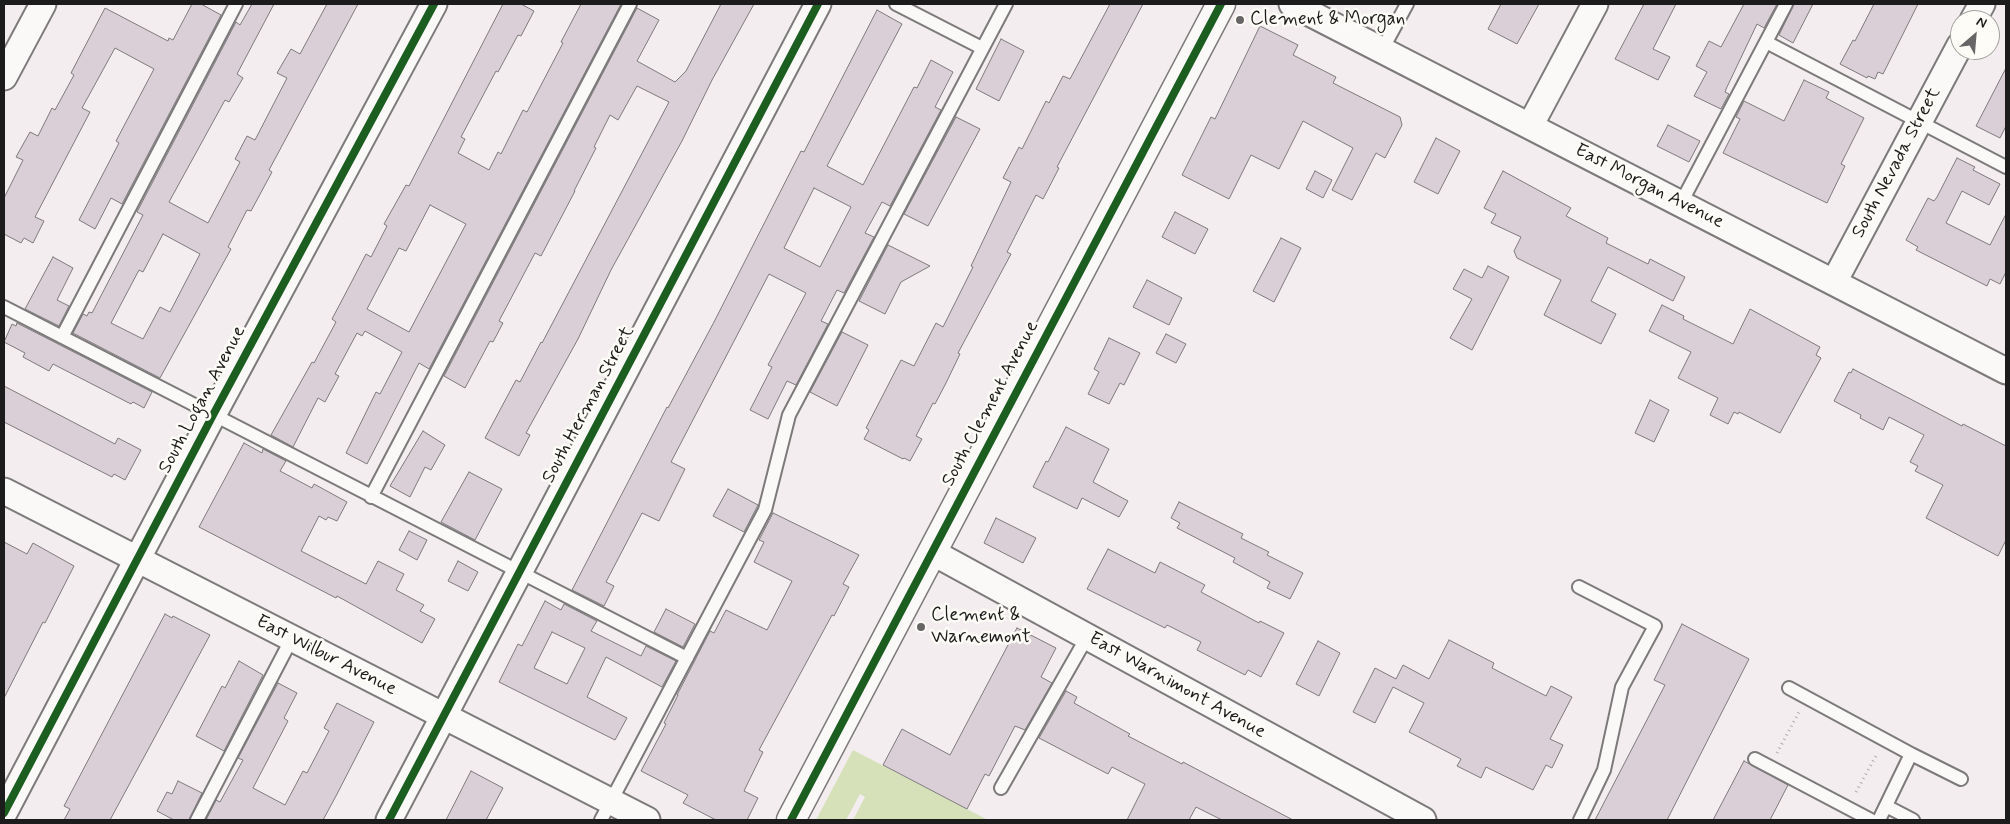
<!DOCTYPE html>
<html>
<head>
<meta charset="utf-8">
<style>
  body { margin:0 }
  #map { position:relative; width:2010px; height:824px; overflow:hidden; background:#f3edef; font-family:Mynerve,sans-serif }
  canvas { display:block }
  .frame { position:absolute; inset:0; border:5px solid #1c1c1c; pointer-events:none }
  .north { position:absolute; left:1950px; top:10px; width:50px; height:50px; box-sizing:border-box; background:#fdfcf7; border:1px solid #a3a29f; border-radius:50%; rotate:27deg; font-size:14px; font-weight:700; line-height:20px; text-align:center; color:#1c1c1c }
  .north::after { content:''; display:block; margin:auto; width:18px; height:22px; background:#676566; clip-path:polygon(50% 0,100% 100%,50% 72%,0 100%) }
</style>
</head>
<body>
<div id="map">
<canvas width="2010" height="824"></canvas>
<div class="frame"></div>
<div class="north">N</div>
</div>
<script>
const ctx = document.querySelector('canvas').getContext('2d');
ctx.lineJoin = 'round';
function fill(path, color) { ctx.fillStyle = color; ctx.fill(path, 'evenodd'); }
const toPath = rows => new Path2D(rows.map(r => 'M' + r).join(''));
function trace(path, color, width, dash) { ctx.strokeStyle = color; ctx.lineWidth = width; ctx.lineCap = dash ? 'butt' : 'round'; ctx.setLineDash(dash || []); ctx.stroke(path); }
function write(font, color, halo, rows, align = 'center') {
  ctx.font = font + ' Mynerve,sans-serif'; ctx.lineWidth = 5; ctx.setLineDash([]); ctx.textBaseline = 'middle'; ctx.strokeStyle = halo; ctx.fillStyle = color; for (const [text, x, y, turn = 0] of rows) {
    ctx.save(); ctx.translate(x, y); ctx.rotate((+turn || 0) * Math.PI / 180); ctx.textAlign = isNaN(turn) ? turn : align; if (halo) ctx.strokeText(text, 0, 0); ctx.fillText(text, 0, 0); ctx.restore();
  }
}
const green = toPath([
  [853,750,988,820,853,820,865,797,860,794,846,820,816,820]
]);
const building = toPath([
  [192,4,201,4,221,15,122,204,111,198,95,229,79,220,119,143,116,141,154,69,115,48,82,108,90,112,35,217,44,221,33,243,24,238,21,243,4,234,4,198,23,160,16,157,30,132,38,136,52,108,55,110,74,75,71,73,105,8,168,41,169,38,173,40,192,4],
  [252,4,274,4,237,74,243,78,229,102,225,100,169,202,208,223,240,162,235,159,247,136,255,140,287,78,277,73,291,49,300,54,327,4,358,4,269,170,272,172,251,211,247,210,228,247,231,249,160,378,73,333,83,314,87,316,89,312,92,313,143,215,137,212,236,22,240,25,252,4],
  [163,234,200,254,170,312,160,307,143,339,111,323,139,270,143,272,163,234],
  [503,4,521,4,534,11,521,36,518,35,498,72,496,71,461,137,465,139,458,153,489,170,498,152,501,154,523,110,527,112,563,43,561,42,581,4,621,4,429,369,419,363,367,464,346,453,376,392,380,394,402,352,365,331,362,336,357,333,335,374,339,376,325,402,318,398,293,447,271,435,312,362,314,363,336,322,332,319,351,283,366,254,371,257,387,226,384,224,406,185,409,186,503,4],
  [430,205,466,224,409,332,367,309,399,248,406,251,430,205],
  [721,4,754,4,712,80,682,141,611,270,578,339,526,433,530,435,519,456,485,438,516,380,520,382,541,342,542,343,669,102,637,86,618,120,610,115,594,147,596,148,574,191,575,191,541,256,535,253,499,321,503,323,493,342,490,341,465,388,444,376,637,8,659,20,637,61,675,82,686,71,721,4],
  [1110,4,1143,4,1057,167,1059,168,1043,199,1036,195,1007,252,1011,254,958,353,960,354,946,383,935,404,933,403,916,436,922,439,910,461,904,458,903,459,864,439,869,430,866,428,901,360,914,366,936,323,943,327,973,267,971,266,1011,182,1003,178,1019,147,1022,149,1046,101,1049,103,1063,76,1070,79,1110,4],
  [1501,4,1539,4,1517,44,1488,29,1501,4],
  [1644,4,1676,4,1653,49,1670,57,1658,80,1615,59,1644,4],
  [1744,4,1777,4,1764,28,1757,24,1727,87,1725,92,1729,94,1721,109,1694,96,1707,72,1696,66,1709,41,1721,47,1744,4],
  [1794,4,1813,4,1793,43,1779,35,1794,4],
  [1874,4,1918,4,1883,74,1878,72,1875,79,1868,76,1867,78,1840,64,1853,40,1855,41,1874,4],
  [877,10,902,24,827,166,863,185,914,87,917,88,931,60,953,72,935,107,941,110,890,206,882,202,865,233,874,237,844,293,837,290,821,321,828,324,796,385,787,381,768,419,750,410,772,367,768,365,806,293,769,274,671,462,685,469,659,521,642,513,606,582,614,586,604,606,572,590,667,407,668,408,714,322,801,151,804,152,877,10],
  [814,188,851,207,820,267,784,248,814,188],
  [1260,26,1298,45,1293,55,1336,77,1333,83,1400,117,1402,125,1385,158,1376,153,1352,200,1332,190,1353,148,1303,121,1279,169,1251,155,1229,199,1182,175,1211,117,1215,119,1260,26],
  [1001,39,1024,51,999,101,976,89,1001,39],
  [2006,68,2006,126,2000,138,1976,126,2006,68],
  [1804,80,1829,92,1826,98,1864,118,1841,164,1845,166,1827,203,1723,153,1740,119,1736,117,1744,101,1784,121,1804,80],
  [956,117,980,129,928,226,904,214,956,117],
  [1668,125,1700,141,1689,162,1657,146,1668,125],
  [1436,138,1460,151,1438,194,1414,182,1436,138],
  [1957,158,1975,167,1973,170,2000,184,1989,205,1962,191,1946,223,1990,245,2006,214,2006,272,2000,284,1990,279,1987,286,1916,250,1918,247,1906,240,1928,198,1934,201,1937,197,1957,158],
  [1315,171,1332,180,1323,198,1306,189,1315,171],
  [1503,171,1571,208,1566,216,1608,238,1606,243,1648,264,1650,259,1685,277,1673,301,1608,267,1591,301,1616,314,1601,344,1544,315,1561,280,1517,258,1514,251,1521,237,1491,223,1496,214,1484,208,1503,171],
  [1175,212,1208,229,1195,254,1162,237,1175,212],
  [1281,238,1301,248,1274,302,1253,291,1281,238],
  [888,245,930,266,901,282,885,314,859,301,888,245],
  [53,257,73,268,57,300,69,306,59,326,25,309,53,257],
  [1488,266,1509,277,1472,350,1450,338,1472,299,1453,289,1464,269,1482,278,1488,266],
  [1147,280,1182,298,1169,325,1133,307,1147,280],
  [1662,305,1684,316,1683,319,1733,344,1750,309,1820,347,1816,355,1821,358,1780,433,1739,412,1738,414,1734,412,1728,424,1710,415,1718,398,1678,378,1691,352,1649,331,1662,305],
  [17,323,152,392,144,408,133,402,131,404,53,364,49,371,23,357,25,353,4,342,12,324,16,326,17,323],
  [842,332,868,345,837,406,810,392,842,332],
  [1166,334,1186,344,1176,363,1156,353,1166,334],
  [1109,338,1140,353,1124,385,1120,383,1109,404,1088,394,1099,372,1094,369,1109,338],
  [1853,369,1962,426,1963,424,2006,446,2006,540,1998,556,1926,518,1943,485,1915,471,1918,466,1910,462,1924,435,1889,417,1883,430,1860,418,1861,415,1834,401,1849,372,1851,373,1853,369],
  [4,386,115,444,118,438,141,450,125,480,114,474,112,477,4,422,4,386],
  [1650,400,1669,410,1654,442,1635,433,1650,400],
  [1066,427,1109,449,1093,482,1128,501,1119,517,1082,498,1077,509,1033,487,1046,461,1048,462,1066,427],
  [423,431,445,445,431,470,425,467,410,497,390,486,423,431],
  [244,443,262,453,263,449,286,461,280,471,312,488,314,484,347,502,337,521,328,517,326,520,319,516,301,551,366,584,378,561,404,574,396,590,424,605,420,611,435,619,422,643,337,596,336,598,199,527,244,443],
  [469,472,502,489,475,540,441,522,469,472],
  [728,489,758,505,744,532,713,516,728,489],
  [1179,502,1243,534,1241,538,1269,552,1267,555,1303,573,1290,599,1267,588,1270,582,1233,562,1235,558,1177,528,1180,523,1171,518,1179,502],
  [773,513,859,555,843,584,849,587,834,616,832,615,759,750,763,752,744,791,758,798,747,820,716,820,683,803,688,795,641,771,666,724,664,723,678,695,677,695,710,631,714,633,726,610,767,630,792,581,754,562,764,542,759,540,773,513],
  [996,518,1036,538,1023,563,984,543,996,518],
  [409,531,427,540,417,560,399,550,409,531],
  [4,542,27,554,33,543,74,566,45,623,43,622,4,698,4,542],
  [1108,549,1155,573,1160,562,1205,585,1201,592,1259,623,1260,621,1284,633,1261,677,1248,670,1245,675,1197,650,1201,642,1167,625,1165,628,1087,589,1108,549],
  [458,561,478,572,468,591,448,581,458,561],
  [545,601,561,610,564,604,597,621,591,631,641,656,646,646,676,661,662,687,606,657,587,697,627,718,615,740,499,682,518,644,522,646,545,601],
  [552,632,585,648,567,684,534,668,552,632],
  [666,609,695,624,683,647,654,632,666,609],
  [165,614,172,618,173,616,210,635,110,820,64,820,70,809,64,806,165,614],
  [1682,624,1749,659,1667,820,1595,820,1665,685,1654,680,1682,624],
  [1017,628,1056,648,1041,677,1052,683,1025,730,1015,726,989,776,985,774,967,809,883,765,902,729,950,755,1017,628],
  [1449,640,1494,663,1492,668,1546,696,1551,686,1572,697,1550,739,1563,745,1552,768,1546,765,1533,790,1486,767,1481,778,1457,766,1461,759,1409,732,1424,703,1393,687,1375,723,1353,712,1375,668,1396,679,1403,665,1429,679,1449,640],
  [1318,641,1340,653,1319,696,1296,684,1318,641],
  [239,661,263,675,224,751,196,736,222,686,225,688,239,661],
  [278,683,297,693,284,718,288,721,253,788,285,805,303,771,307,773,329,731,324,728,337,703,374,722,336,796,323,820,206,820,216,800,220,802,243,760,238,758,278,683],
  [1066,691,1077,697,1074,703,1130,734,1128,736,1182,764,1183,762,1293,820,1222,820,1196,807,1189,820,1127,820,1145,784,1112,767,1108,774,1039,738,1066,691],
  [1744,761,1788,785,1770,820,1713,820,1744,761],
  [471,771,503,788,486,820,446,820,471,771],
  [178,781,202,793,189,820,174,820,157,811,167,792,172,794,178,781]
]);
const path = toPath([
  [1777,753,1799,712],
  [1856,792,1877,754]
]);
const lane = toPath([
  [896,4,982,48],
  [1766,42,2006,167],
  [1382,50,1407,4],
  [1681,203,1786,4],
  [4,307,687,658],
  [62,337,236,4],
  [371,497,630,4],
  [1579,587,1655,626,1622,687,1604,770,1580,820],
  [1789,688,1911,754,1879,820],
  [1911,754,1961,779],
  [1755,759,1871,820],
  [1001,788,1087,637],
  [1886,806,1913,820],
  [197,820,292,638],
  [601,820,765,510,789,415,1006,4]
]);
const street = toPath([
  [1292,4,2006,371],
  [1973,20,1982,4],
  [4,77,43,4],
  [1530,126,1595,4],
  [1834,282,1960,45],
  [4,491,647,820],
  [932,552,1423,820],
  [4,813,213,415,434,4],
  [389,820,818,4]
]);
const secondary = toPath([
  [791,820,1221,4]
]);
const cycleway = toPath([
  [4,813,213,415,434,4],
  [389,820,818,4],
  [791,820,1221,4]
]);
const markers = [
  [1240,20,5,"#676566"],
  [921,627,5,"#676566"]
];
const poiNames = [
  ["Clement & Morgan",1250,20],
  ["Clement &",931,616],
  ["Warnemont",931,638]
];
const streetNames = [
  ["South Nevada Street",1897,163,-62],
  ["East Morgan Avenue",1649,187,27],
  ["South Logan Avenue",203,400,-62],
  ["South Clement Avenue",991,404,-62],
  ["South Herman Street",589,405,-62],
  ["East Wilbur Avenue",326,656,27],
  ["East Warnimont Avenue",1177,686,29]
];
fill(green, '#d6e0b9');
fill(building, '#dacfd6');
trace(building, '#7d7a7b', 1);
trace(lane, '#7d7a7b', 16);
trace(street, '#7d7a7b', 29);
trace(secondary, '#7d7a7b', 31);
trace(path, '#aeacac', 3, [1, 4]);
trace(lane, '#faf9f8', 12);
trace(street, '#faf9f8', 25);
trace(secondary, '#faf9f8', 28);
trace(cycleway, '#1b5e20', 8);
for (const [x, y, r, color] of markers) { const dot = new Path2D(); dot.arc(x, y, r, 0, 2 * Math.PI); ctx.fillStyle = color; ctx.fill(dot); trace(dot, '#fdfcf7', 2); }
write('19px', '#1c1c1c', '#fdfcf7', poiNames, 'left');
write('19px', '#1c1c1c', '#fdfcf7', streetNames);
</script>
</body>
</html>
